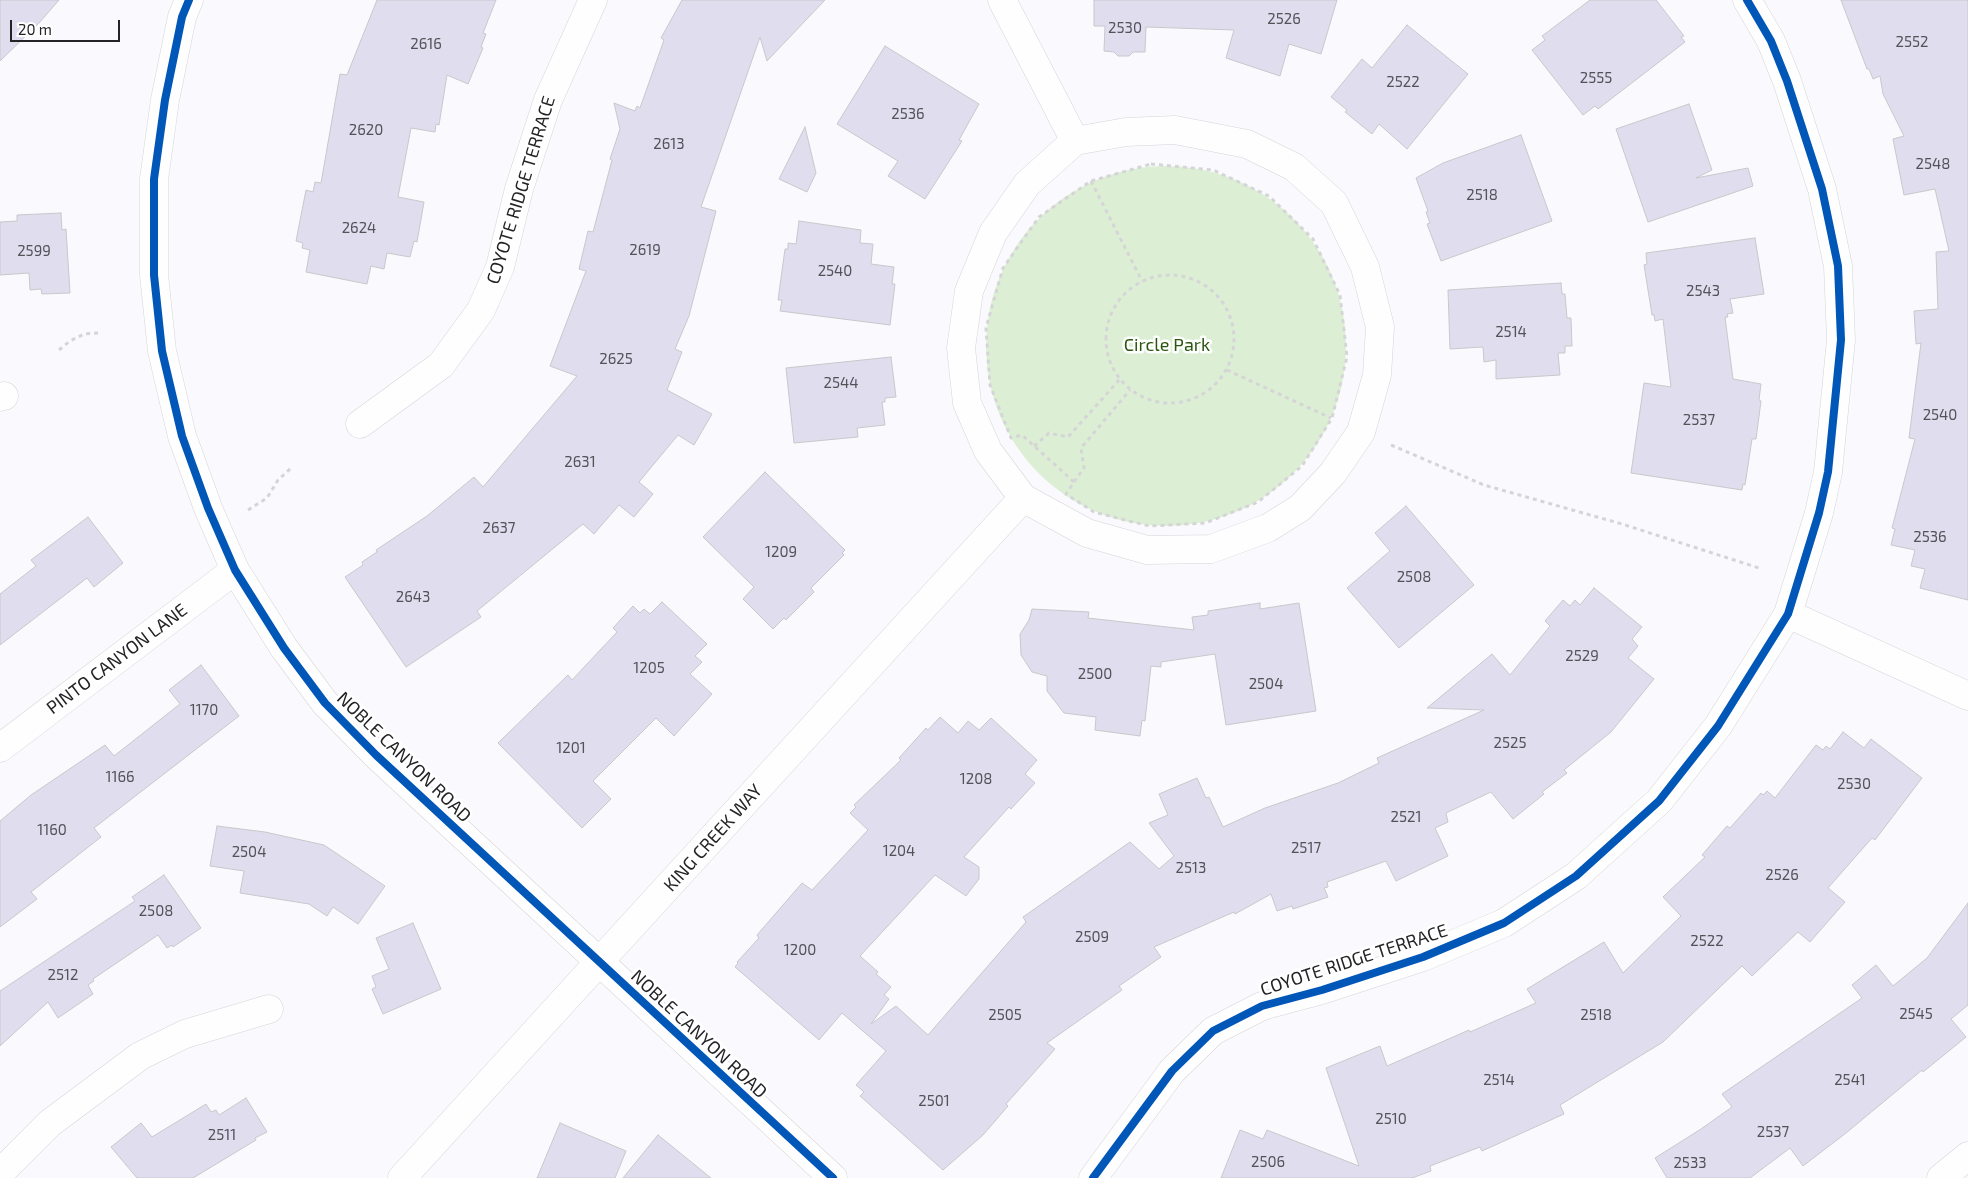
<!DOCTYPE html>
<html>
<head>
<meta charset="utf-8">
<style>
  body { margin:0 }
  #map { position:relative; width:1968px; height:1178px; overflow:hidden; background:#faf9fd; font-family:"Exo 2",sans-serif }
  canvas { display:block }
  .scale { position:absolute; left:10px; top:20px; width:110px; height:22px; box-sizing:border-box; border:2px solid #242427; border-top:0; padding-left:6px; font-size:15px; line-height:18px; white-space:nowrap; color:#242427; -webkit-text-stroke:4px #fff; paint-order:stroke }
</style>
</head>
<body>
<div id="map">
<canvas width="1968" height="1178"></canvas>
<div class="scale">20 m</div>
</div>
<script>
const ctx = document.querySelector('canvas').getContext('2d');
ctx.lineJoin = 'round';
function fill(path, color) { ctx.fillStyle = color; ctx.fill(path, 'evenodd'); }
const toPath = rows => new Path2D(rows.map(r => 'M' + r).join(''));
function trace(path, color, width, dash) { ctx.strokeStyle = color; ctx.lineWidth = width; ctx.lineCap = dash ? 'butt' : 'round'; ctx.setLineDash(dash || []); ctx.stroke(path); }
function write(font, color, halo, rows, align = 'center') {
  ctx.font = font + ' "Exo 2",sans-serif'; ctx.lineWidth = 5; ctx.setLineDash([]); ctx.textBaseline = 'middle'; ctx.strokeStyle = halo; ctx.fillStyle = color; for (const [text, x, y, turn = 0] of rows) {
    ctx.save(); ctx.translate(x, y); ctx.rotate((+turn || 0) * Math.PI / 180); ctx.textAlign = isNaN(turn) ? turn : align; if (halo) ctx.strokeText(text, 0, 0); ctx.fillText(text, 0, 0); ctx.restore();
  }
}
const green = toPath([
  '986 346a180 180 0 1 1 360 0a180 180 0 1 1-360 0Z'
]);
const building = toPath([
  [0,0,59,0,39,23,0,61,0,0],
  [377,0,496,0,483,33,486,34,481,47,483,48,468,84,447,75,439,125,436,124,435,132,411,128,398,197,424,202,417,242,414,241,410,257,387,253,384,269,371,266,367,284,306,272,310,250,302,248,303,243,296,241,306,190,313,192,315,182,321,183,340,74,347,75,377,0],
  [682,0,825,0,767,61,760,37,701,207,716,211,689,316,675,349,682,352,667,390,712,414,694,445,678,435,639,482,653,494,634,517,619,505,594,534,583,524,477,611,481,617,406,667,345,577,363,565,362,562,377,552,376,550,427,516,474,477,483,487,577,376,550,366,586,271,579,269,588,231,593,232,612,160,610,159,620,129,614,103,635,111,637,106,640,108,664,40,661,38,682,0],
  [1094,0,1337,0,1321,54,1289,44,1280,76,1226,58,1234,30,1146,27,1145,52,1133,52,1129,56,1118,56,1114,52,1104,51,1105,26,1094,26,1094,0],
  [1590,0,1656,0,1684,36,1681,37,1685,42,1598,109,1595,106,1583,115,1532,50,1545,40,1542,36,1590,0],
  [1841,0,1968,0,1968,600,1920,588,1925,569,1911,566,1915,550,1891,545,1895,529,1892,528,1915,439,1909,438,1921,343,1916,344,1914,311,1938,309,1936,252,1949,251,1935,189,1904,195,1893,139,1904,136,1883,94,1880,76,1873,79,1869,69,1867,69,1841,0],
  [1407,25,1468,74,1407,149,1379,124,1372,134,1345,112,1347,110,1331,97,1362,59,1372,68,1407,25],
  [885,46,979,104,959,140,962,141,925,199,888,176,898,161,837,124,885,46],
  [1689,104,1712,170,1696,178,1748,168,1753,186,1648,222,1616,129,1689,104],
  [805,127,816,173,807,192,779,179,805,127],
  [1521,135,1552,221,1441,261,1427,224,1430,223,1426,212,1428,211,1416,178,1443,163,1521,135],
  [61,213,62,230,66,229,70,293,42,294,41,289,30,290,29,273,0,275,0,222,17,221,17,215,61,213],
  [799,221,861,230,860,243,873,244,871,264,894,267,892,284,895,284,890,325,780,311,782,300,778,300,785,249,788,249,788,243,796,244,799,221],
  [1755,238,1764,294,1730,299,1733,313,1727,314,1728,317,1725,317,1733,379,1761,384,1759,400,1761,401,1756,439,1752,439,1745,485,1743,484,1742,490,1631,473,1644,383,1671,387,1663,319,1655,321,1654,315,1652,315,1644,265,1647,264,1646,253,1755,238],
  [1561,283,1562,294,1565,294,1567,318,1571,318,1572,346,1565,346,1565,353,1558,353,1560,375,1496,379,1496,360,1484,362,1483,347,1450,349,1448,290,1561,283],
  [891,357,896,397,885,398,885,402,882,402,885,425,857,428,858,437,794,443,786,368,891,357],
  [765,472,845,550,842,553,844,555,811,588,814,592,786,620,784,618,773,629,743,599,754,587,703,537,765,472],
  [1406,506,1474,585,1399,648,1347,588,1390,551,1375,533,1406,506],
  [88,517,123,563,94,587,87,578,0,645,0,594,36,566,31,560,88,517],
  [1594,588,1642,627,1632,639,1638,646,1628,658,1654,679,1611,732,1564,770,1567,773,1542,792,1544,794,1513,819,1491,792,1446,813,1448,822,1435,828,1448,856,1396,881,1386,861,1327,882,1328,887,1324,888,1328,897,1293,909,1292,906,1277,911,1271,894,1235,914,1234,912,1154,947,1161,957,1119,986,1122,990,1047,1043,1055,1049,1006,1104,1008,1106,983,1135,943,1170,860,1096,864,1092,856,1085,886,1051,842,1013,819,1040,735,967,738,963,737,962,759,938,757,935,802,883,812,890,868,830,850,813,856,807,854,805,901,760,899,758,926,728,928,730,940,717,958,733,968,721,979,730,991,718,1037,760,1025,774,1035,783,1011,809,1009,807,964,857,979,867,979,879,966,896,935,875,860,956,878,972,876,974,891,987,884,995,889,999,871,1024,896,1006,928,1035,1026,922,1023,917,1130,842,1159,869,1174,856,1149,823,1168,815,1159,794,1197,778,1206,798,1209,797,1223,827,1265,808,1338,783,1379,763,1377,758,1484,710,1427,708,1492,654,1510,675,1550,626,1545,621,1563,600,1570,606,1575,600,1580,605,1594,588],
  [662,602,707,644,695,656,702,662,690,674,712,694,674,736,656,718,593,781,611,799,582,828,498,743,568,675,572,680,617,632,613,628,633,606,640,613,644,609,650,614,662,602],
  [1260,603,1260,609,1299,603,1316,711,1226,725,1215,654,1161,662,1161,667,1151,666,1145,721,1142,720,1140,736,1095,730,1096,717,1064,713,1047,691,1047,676,1032,672,1021,655,1020,634,1029,620,1032,609,1089,612,1088,618,1194,630,1192,617,1208,615,1208,611,1260,603],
  [201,665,239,716,94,828,101,837,31,892,37,899,0,927,0,821,31,795,105,745,114,756,180,704,169,690,201,665],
  [1843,732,1864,748,1871,739,1922,778,1875,840,1872,838,1828,888,1845,902,1810,942,1798,932,1752,976,1742,966,1663,1042,1560,1105,1564,1114,1482,1151,1480,1147,1430,1166,1431,1171,1412,1178,1221,1178,1240,1130,1263,1139,1267,1130,1359,1166,1326,1068,1380,1046,1387,1066,1469,1030,1470,1032,1536,1003,1527,989,1604,942,1623,973,1681,916,1663,897,1705,857,1702,855,1727,826,1730,828,1761,793,1763,795,1767,791,1775,798,1816,745,1823,750,1826,746,1830,749,1843,732],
  [217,826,265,832,324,845,385,886,358,924,333,907,327,916,309,904,240,893,244,871,210,866,217,826],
  [164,875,201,928,173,947,172,945,167,948,158,935,93,979,94,981,88,985,93,994,58,1018,48,1002,0,1046,0,991,135,901,132,897,164,875],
  [1968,903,1968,1005,1951,1019,1966,1037,1923,1072,1922,1070,1846,1133,1803,1166,1790,1148,1750,1178,1667,1178,1655,1158,1701,1129,1732,1107,1722,1094,1862,998,1852,985,1876,965,1893,986,1927,958,1968,903],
  [413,923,441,989,383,1014,372,989,376,987,372,976,389,969,376,938,413,923],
  [246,1098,267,1132,255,1138,256,1140,193,1178,137,1178,111,1147,141,1123,152,1137,206,1104,211,1112,216,1110,219,1115,246,1098],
  [560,1123,626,1151,615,1178,537,1178,560,1123],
  [658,1135,711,1178,623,1178,658,1135]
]);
const path = toPath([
  [1151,164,1213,170,1269,196,1313,239,1340,295,1347,357,1332,418,1302,466,1258,502,1205,523,1149,526,1094,512,1066,494,1074,482,1022,435,1011,438,990,385,986,328,1003,268,1039,217,1091,181,1151,164],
  [1091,181,1142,281],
  '1106 339a64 64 0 1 1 128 0a64 64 0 1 1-128 0Z',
  [59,350,70,341,84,334,100,333],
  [1227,370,1331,418],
  [1391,445,1484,485,1622,524,1759,568],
  [1034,446,1049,433,1068,437,1120,379],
  [1074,482,1084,468,1081,448,1130,390],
  [248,510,267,498,278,480,291,468]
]);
const minor = toPath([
  [1002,0,1075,141],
  [1175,130,1247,144,1294,167,1334,203,1365,267,1380,327,1377,375,1361,432,1333,473,1300,508,1268,528,1211,549,1147,550,1087,533,1023,498,988,451,967,403,961,348,969,291,993,233,1027,184,1075,141,1126,132,1175,130],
  [0,397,4,396],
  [360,424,441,365,481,310,500,267,519,189,548,100,593,0],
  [1788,614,1968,696],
  [0,748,235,570],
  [599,962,1023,498],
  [0,1171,3,1170,50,1123,140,1056,185,1034,269,1009],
  [1093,1178,1172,1071,1213,1031,1262,1006,1322,990,1423,957,1504,923,1576,876,1659,801,1718,726,1788,614,1819,513,1828,472,1841,340,1838,266,1822,189,1787,81,1771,41,1747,0],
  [1941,1178,1968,1156]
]);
const tertiary = toPath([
  [189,0,182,17,165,100,154,179,154,275,162,351,182,436,208,508,235,570,284,648,325,703,376,755,833,1178],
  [402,1178,599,962]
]);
const cycleway = toPath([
  [189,0,182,17,165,100,154,179,154,275,162,351,182,436,208,508,235,570,284,648,325,703,376,755,833,1178],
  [1093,1178,1172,1071,1213,1031,1262,1006,1322,990,1423,957,1504,923,1576,876,1659,801,1718,726,1788,614,1819,513,1828,472,1841,340,1838,266,1822,189,1787,81,1771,41,1747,0]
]);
const numberNames = [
  ["2526",1284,19],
  ["2530",1125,28],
  ["2552",1912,42],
  ["2616",426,44],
  ["2555",1596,78],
  ["2522",1403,82],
  ["2536",908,114],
  ["2620",366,130],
  ["2613",669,144],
  ["2548",1933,164],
  ["2518",1482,195],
  ["2624",359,228],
  ["2619",645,250],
  ["2599",34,251],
  ["2540",835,271],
  ["2543",1703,291],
  ["2514",1511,332],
  ["2625",616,359],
  ["2544",841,383],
  ["2540",1940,415],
  ["2537",1699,420],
  ["2631",580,462],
  ["2637",499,528],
  ["2536",1930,537],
  ["1209",781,552],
  ["2508",1414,577],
  ["2643",413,597],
  ["2529",1582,656],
  ["1205",649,668],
  ["2500",1095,674],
  ["2504",1266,684],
  ["1170",204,710],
  ["2525",1510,743],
  ["1201",571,748],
  ["1166",120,777],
  ["1208",976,779],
  ["2530",1854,784],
  ["2521",1406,817],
  ["1160",52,830],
  ["2517",1306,848],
  ["1204",899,851],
  ["2504",249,852],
  ["2513",1191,868],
  ["2526",1782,875],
  ["2508",156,911],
  ["2509",1092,937],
  ["2522",1707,941],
  ["1200",800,950],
  ["2512",63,975],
  ["2545",1916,1014],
  ["2505",1005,1015],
  ["2518",1596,1015],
  ["2514",1499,1080],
  ["2541",1850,1080],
  ["2501",934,1101],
  ["2510",1391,1119],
  ["2537",1773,1132],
  ["2511",222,1135],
  ["2506",1268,1162],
  ["2533",1690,1163]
];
const streetNames = [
  ["COYOTE RIDGE TERRACE",521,190,-73],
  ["PINTO CANYON LANE",117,659,-37],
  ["NOBLE CANYON ROAD",404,757,44],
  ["KING CREEK WAY",713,838,-48],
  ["COYOTE RIDGE TERRACE",1354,960,-18],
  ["NOBLE CANYON ROAD",699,1034,43]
];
const parkNames = [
  ["Circle Park",1167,345]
];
fill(green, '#dcefd5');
fill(building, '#e0ddee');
trace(building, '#c8c8cb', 1);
trace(minor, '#d5d5d8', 29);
trace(tertiary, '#d5d5d8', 29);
trace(path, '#d5d5d7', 3, [4, 4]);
trace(minor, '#fefeff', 28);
trace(tertiary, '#fefeff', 28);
trace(cycleway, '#0057b8', 8);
write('15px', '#535259', null, numberNames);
write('18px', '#242427', '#fff', streetNames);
write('18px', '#2a570e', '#fff', parkNames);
</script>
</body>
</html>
